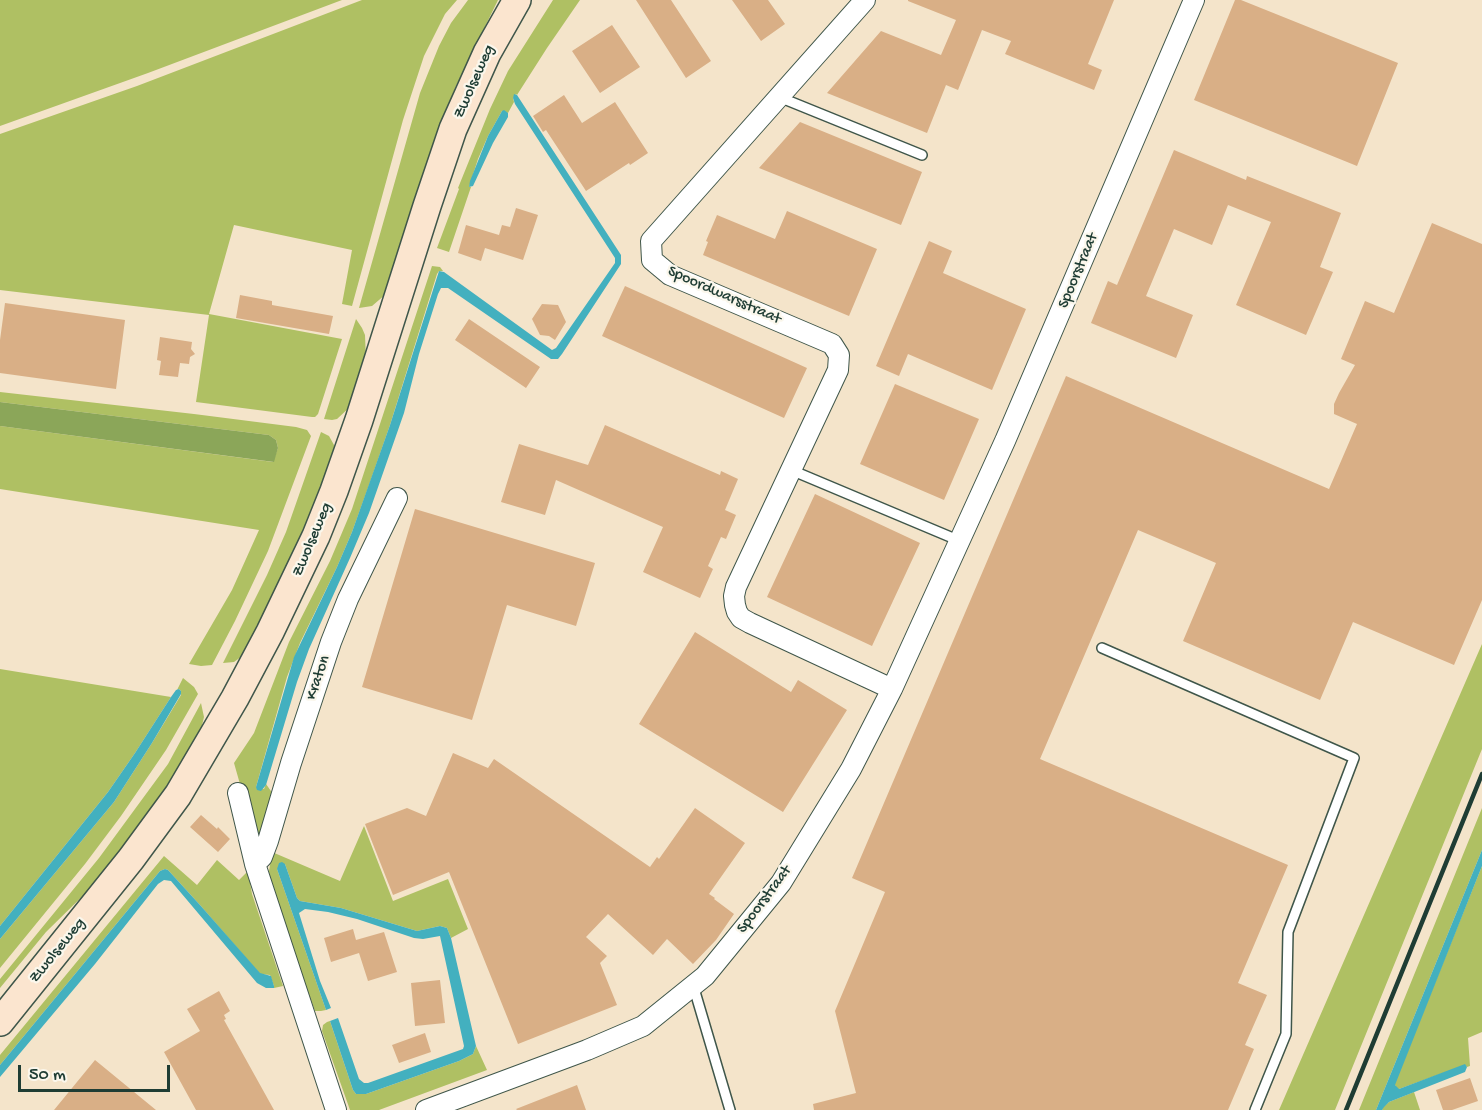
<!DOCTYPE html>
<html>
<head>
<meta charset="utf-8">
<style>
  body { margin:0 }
  #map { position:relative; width:1482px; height:1110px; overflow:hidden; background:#f4e4ca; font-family:"Gochi Hand",sans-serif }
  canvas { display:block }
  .scale { position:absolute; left:18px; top:1065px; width:152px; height:27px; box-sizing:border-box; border:3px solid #1f3d34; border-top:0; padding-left:8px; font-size:18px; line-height:21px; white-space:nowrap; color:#1f3d34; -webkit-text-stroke:4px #fbf7ec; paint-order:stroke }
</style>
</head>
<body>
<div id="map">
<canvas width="1482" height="1110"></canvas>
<div class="scale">50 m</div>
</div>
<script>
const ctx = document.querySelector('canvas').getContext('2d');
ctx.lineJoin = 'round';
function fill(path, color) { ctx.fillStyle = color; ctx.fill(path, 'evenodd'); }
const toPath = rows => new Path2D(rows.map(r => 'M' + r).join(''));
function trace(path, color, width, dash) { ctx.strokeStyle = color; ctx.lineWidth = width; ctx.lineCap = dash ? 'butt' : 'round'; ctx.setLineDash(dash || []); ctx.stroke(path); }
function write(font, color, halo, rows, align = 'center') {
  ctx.font = font + ' "Gochi Hand",sans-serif'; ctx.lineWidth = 4.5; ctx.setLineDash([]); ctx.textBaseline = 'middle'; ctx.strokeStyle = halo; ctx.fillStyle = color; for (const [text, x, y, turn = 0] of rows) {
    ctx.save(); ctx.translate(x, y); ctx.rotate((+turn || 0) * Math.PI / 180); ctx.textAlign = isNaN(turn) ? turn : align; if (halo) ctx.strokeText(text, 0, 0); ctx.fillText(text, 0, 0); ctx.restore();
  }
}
const green = toPath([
  [0,0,342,0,148,73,0,126],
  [362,0,457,0,445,14,424,56,403,120,352,306,342,304,352,250,234,225,209,314,342,339,318,414,315,417,312,417,196,402,209,315,0,290,0,134,137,86],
  [468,0,498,0,455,88,423,177,386,294,372,306,359,308,420,93,439,46,451,23],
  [553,0,580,0,547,48,517,95,516,94,513,98,514,102,508,113,502,111,488,136,478,159,469,187,471,187,449,252,437,248,459,189,458,188,490,109,508,71],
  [432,266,440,267,443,271,439,271,437,274,390,425,369,485,352,532,337,567,300,643,287,677,256,787,264,789,266,784,273,794,260,837,255,837,234,763,254,733,289,642,330,561,352,509],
  [356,319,362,328,365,335,366,360,351,406,337,419,332,420,324,419],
  [0,392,194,414,296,427,307,430,311,436,268,551,235,621,212,665,201,666,189,664,232,590,259,530,0,489,0,426,273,462,278,448,276,440,269,435,0,402],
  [321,432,329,436,334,445,335,453,307,526,245,654,234,662,223,663,267,575,286,532],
  [1482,644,1482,749,1335,1110,1279,1110],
  [0,669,171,697,135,753,108,792,0,926],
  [183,678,194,687,198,694,166,750,121,816,85,864,0,968,0,939,114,802,152,743,181,695,181,691,179,689,177,690],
  [201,703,204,717,199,738,138,830,103,876,46,932,0,988,0,979,99,858,168,764],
  [1482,808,1482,850,1376,1110,1359,1110],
  [364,826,393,901,448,879,468,929,451,938,447,928,440,926,417,931,341,908,300,901,297,898,285,864,277,869,326,1010,321,1011,315,1011,270,886,269,871,272,852,340,881],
  [164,856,197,885,217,860,239,880,248,871,252,894,283,986,274,988,274,986,270,975,260,974,200,905,168,870,165,869,160,871,0,1065,0,1055],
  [1482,866,1482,1032,1468,1038,1470,1066,1467,1067,1465,1065,1399,1089,1397,1089,1395,1085,1395,1082],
  [330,1021,353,1090,356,1094,366,1094,459,1061,473,1054,476,1046,487,1070,379,1110,350,1110,322,1031,323,1025,327,1022],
  [1414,1092,1420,1110,1382,1110,1383,1107,1389,1102]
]);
const forest = toPath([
  [0,402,269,435,276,440,278,448,274,462,0,426]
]);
const water = toPath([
  [514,94,517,95,621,255,621,264,562,354,558,359,551,359,448,288,441,288,438,294,419,354,404,413,369,513,350,558,309,649,297,682,266,785,261,791,257,790,256,787,294,657,337,567,352,532,390,425,439,271,444,272,552,350,556,348,615,263,615,258,515,104,513,98],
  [504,110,508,113,508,117,493,143,473,186,469,187,470,181,488,136,502,111],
  [179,689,181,691,181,694,152,743,114,802,0,939,0,926,108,792,135,753,171,697,176,690],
  [1482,850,1482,866,1395,1085,1399,1089,1465,1064,1467,1067,1465,1072,1389,1102,1384,1107,1382,1110,1376,1110],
  [282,862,285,864,297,898,300,901,341,908,417,931,440,926,447,928,451,938,476,1046,473,1054,459,1061,366,1094,356,1094,353,1090,330,1021,338,1018,359,1079,364,1083,368,1083,463,1049,464,1046,440,936,423,939,414,938,357,919,328,912,305,909,299,913,320,981,331,1008,326,1010,277,869,279,863],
  [165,869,168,870,200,905,260,973,271,976,274,986,274,988,266,988,257,983,171,881,164,880,158,884,95,964,0,1077,0,1065,160,871]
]);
const building = toPath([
  [636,0,671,0,711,61,686,78],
  [732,0,768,0,785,24,761,41],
  [908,0,1114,0,1088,64,1102,70,1094,90,1005,54,1011,41,982,30,958,90,946,85,927,133,827,93,881,31,941,55,956,20,908,1],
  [1235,0,1241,0,1398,63,1357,166,1194,100],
  [612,25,640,67,600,93,572,51],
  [564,95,582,123,615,102,648,153,630,165,629,163,586,191,546,130,543,132,533,116],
  [800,122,922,172,901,225,759,168],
  [1174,150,1246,180,1247,176,1341,213,1320,267,1333,272,1306,335,1236,305,1271,222,1228,205,1212,245,1174,229,1146,296,1193,315,1176,358,1091,323,1108,281,1117,285],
  [516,208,538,215,523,260,485,248,481,261,458,253,466,225,499,235,502,225,510,227],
  [787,211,877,249,849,316,703,255,708,242,706,241,717,215,775,239],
  [1432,223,1482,244,1482,600,1454,665,1353,622,1320,700,1183,641,1216,563,1138,530,1040,759,1288,865,1238,983,1267,995,1245,1045,1254,1049,1228,1110,814,1110,813,1104,856,1093,835,1011,885,892,852,878,1066,376,1329,489,1357,424,1334,414,1334,404,1339,393,1355,365,1341,359,1365,301,1394,313],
  [929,241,952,251,943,273,1026,309,992,390,908,354,899,376,876,366],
  [625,286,807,368,784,418,602,336],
  [240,295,272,301,272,305,333,316,329,334,236,318],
  [5,303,125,320,116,389,0,373,0,340],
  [542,304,558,305,566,322,555,340,549,336,540,335,532,319],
  [469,319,540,367,526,388,455,340],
  [160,337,192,342,191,349,195,354,190,357,189,364,180,363,178,377,159,375,161,361,157,360],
  [895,384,979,419,944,500,860,464],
  [605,425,720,475,721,471,738,479,725,510,736,515,726,539,721,537,708,566,713,569,700,598,643,572,663,527,556,480,545,515,501,502,519,444,588,465],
  [815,494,920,543,872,646,767,597],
  [415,509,595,563,576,626,507,605,472,720,362,687],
  [695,632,791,692,798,680,847,710,783,812,639,724],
  [453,753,488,768,494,759,650,867,657,857,659,859,695,808,745,843,709,894,715,898,714,899,734,914,716,940,693,964,667,939,653,955,608,914,586,937,607,956,600,963,617,1005,518,1044,449,872,393,895,365,824,407,808,426,816],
  [201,815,217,829,218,827,230,839,218,852,190,827],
  [353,929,356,940,384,932,397,972,368,981,359,953,331,962,324,938],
  [440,980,445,1023,415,1026,411,983],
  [219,991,230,1011,224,1015,226,1019,224,1020,274,1110,196,1110,164,1052,200,1031,187,1009],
  [425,1033,431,1052,399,1063,392,1045],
  [95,1060,156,1110,54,1110],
  [1470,1078,1478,1101,1452,1110,1443,1110,1436,1090],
  [577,1085,586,1110,517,1110,516,1109]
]);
const service = toPath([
  [779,97,922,155],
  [791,470,960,541],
  [1102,648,1354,758,1288,932,1286,1034,1255,1110],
  [693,985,730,1110]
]);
const minor = toPath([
  [865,0,651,241,652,260,670,275,832,344,839,355,838,370,736,587,734,596,735,605,737,612,741,618,750,623,892,689],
  [238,793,255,864,336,1110],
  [255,864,262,857,268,841,291,763,331,642,348,599,397,498],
  [426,1110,587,1050,643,1026,705,976,781,883,851,769,892,689,1005,441,1194,0]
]);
const secondary = toPath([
  [0,1022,131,859,178,795,235,698,270,632,316,536,334,491,359,420,427,206,453,129,487,53,517,0]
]);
const rail = toPath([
  [1346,1110,1482,774]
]);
const streetNames = [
  ["Zwolseweg",475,82,-66],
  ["Spoorstraat",1079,271,-67],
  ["Spoordwarsstraat",724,296,24],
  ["Zwolseweg",313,540,-67],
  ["Kraton",319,678,-71],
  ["Spoorstraat",765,900,-53],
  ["Zwolseweg",58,951,-51]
];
fill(green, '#afc063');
fill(forest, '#8ba659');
fill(water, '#43b0bf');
fill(building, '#d9af86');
trace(service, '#3f564a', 12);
trace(minor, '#3f564a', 22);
trace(secondary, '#3f564a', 30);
trace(service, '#fff', 9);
trace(minor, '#fff', 20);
trace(secondary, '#fbe5cf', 27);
trace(rail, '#1f3d34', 4.5);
write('16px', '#1f3d34', '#fbf7ec', streetNames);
</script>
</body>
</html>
